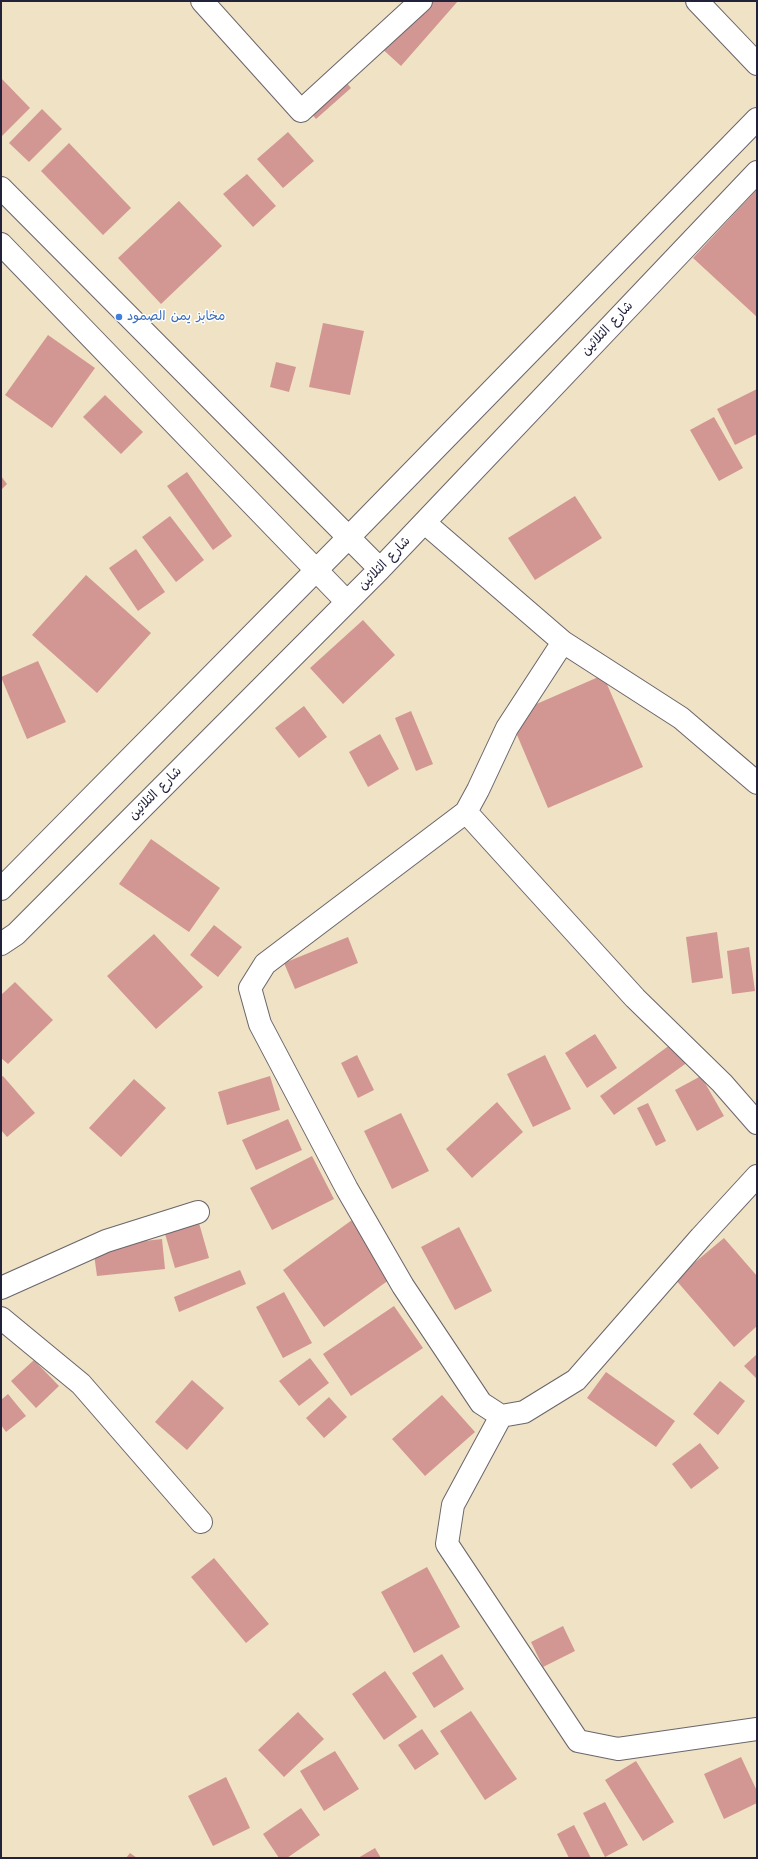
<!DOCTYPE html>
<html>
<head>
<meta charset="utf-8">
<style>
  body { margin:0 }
  #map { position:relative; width:758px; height:1859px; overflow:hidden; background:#f0e2c4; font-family:"Architects Daughter",sans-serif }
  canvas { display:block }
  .frame { position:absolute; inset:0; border:2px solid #22223b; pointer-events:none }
</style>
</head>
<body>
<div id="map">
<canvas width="758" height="1859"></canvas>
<div class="frame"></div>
</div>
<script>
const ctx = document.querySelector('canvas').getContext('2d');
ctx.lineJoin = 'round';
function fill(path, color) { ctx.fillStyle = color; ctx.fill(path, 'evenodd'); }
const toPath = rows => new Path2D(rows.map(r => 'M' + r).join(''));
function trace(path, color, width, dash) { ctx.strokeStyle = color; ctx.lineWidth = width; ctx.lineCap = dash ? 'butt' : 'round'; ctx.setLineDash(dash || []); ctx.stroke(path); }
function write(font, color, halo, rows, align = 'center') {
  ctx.font = font + ' "Architects Daughter","Playpen Sans Arabic",sans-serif'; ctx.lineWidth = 3; ctx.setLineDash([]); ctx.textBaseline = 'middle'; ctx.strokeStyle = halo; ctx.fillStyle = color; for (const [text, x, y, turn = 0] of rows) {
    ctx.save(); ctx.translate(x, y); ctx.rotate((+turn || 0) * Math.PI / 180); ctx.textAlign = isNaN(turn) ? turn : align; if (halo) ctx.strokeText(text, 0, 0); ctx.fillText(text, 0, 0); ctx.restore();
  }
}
const building = toPath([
  [416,1,458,1,401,66,378,45],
  [339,74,351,88,316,119,304,105],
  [1,78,30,108,1,137],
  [42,109,62,129,29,162,9,143],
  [288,132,314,161,283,188,257,159],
  [69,143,131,208,103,235,41,171],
  [247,174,276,206,253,227,223,194],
  [757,189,757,317,693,258],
  [179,201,222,246,161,304,118,258],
  [323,323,364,331,350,395,309,387],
  [48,335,95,368,52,428,5,395],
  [276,362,296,367,289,392,270,387],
  [757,389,757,434,735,445,717,409],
  [105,395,143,432,121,454,83,417],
  [714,417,743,468,719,481,690,430],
  [187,472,232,536,213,550,167,486],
  [1,476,7,484,1,490],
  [575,496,602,538,535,580,508,538],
  [170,516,204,560,176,582,142,537],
  [136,549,165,592,138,611,109,568],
  [86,575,151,633,97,693,32,635],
  [363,620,395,655,343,704,310,668],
  [38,661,66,722,27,739,1,677],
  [603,675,643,767,548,808,509,716],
  [304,706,327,737,299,758,275,728],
  [411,711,433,764,416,771,395,718],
  [380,734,399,769,368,787,349,752],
  [151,839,220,888,189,932,119,884],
  [214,925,242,947,218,977,190,955],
  [717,932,723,978,692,983,686,937],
  [154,934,203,987,156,1029,107,976],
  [348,937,358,963,295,989,284,963],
  [749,947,755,991,732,994,727,951],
  [15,982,53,1020,8,1064,1,1058,1,995],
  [595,1034,617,1068,587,1088,565,1053],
  [674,1042,688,1062,614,1115,600,1096],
  [357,1055,374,1090,358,1098,341,1063],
  [545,1055,571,1109,533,1127,507,1074],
  [3,1076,35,1113,7,1137,1,1130,1,1077],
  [270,1076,280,1110,227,1125,218,1092],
  [701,1076,724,1116,697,1131,675,1090],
  [134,1079,166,1108,121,1157,89,1128],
  [497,1102,523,1132,472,1178,446,1149],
  [648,1103,666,1141,656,1146,637,1108],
  [401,1113,429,1171,392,1189,364,1131],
  [288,1119,302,1150,256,1170,242,1140],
  [312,1156,334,1199,272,1230,250,1188],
  [195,1209,209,1258,175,1268,161,1220],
  [352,1220,393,1277,324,1327,283,1270],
  [459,1227,492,1291,455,1310,421,1247],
  [724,1238,757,1276,757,1326,734,1347,675,1279],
  [162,1239,165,1269,97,1276,93,1247],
  [240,1270,246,1284,179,1312,174,1297],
  [284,1292,312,1343,283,1358,256,1307],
  [394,1306,423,1348,351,1396,323,1354],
  [757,1354,757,1379,744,1366],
  [310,1358,329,1383,299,1406,279,1381],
  [34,1360,59,1386,36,1408,11,1381],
  [606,1372,675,1421,656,1447,587,1398],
  [192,1380,224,1408,187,1450,155,1422],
  [720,1381,745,1401,718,1435,693,1414],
  [8,1394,26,1416,6,1432,1,1425,1,1400],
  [442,1395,475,1432,425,1476,392,1439],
  [329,1397,347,1417,324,1438,306,1418],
  [700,1443,719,1468,691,1489,672,1464],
  [214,1558,269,1624,246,1643,191,1577],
  [427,1567,460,1627,414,1653,381,1592],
  [563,1626,575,1651,543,1667,531,1642],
  [442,1654,464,1689,434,1708,412,1673],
  [385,1671,417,1717,384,1740,352,1694],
  [471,1711,517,1779,485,1800,440,1731],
  [298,1712,324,1739,284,1777,258,1750],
  [422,1729,439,1754,415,1770,398,1745],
  [335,1751,359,1789,324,1811,300,1771],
  [741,1757,757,1791,757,1803,724,1819,704,1774],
  [636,1761,674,1822,643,1841,605,1780],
  [226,1777,250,1828,213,1846,188,1796],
  [605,1802,628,1845,605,1857,583,1813],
  [301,1808,320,1835,287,1858,279,1858,263,1834],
  [574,1825,591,1858,569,1858,557,1834],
  [375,1848,381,1858,358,1858],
  [130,1853,137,1858,126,1858]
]);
const minor = toPath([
  [202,1,301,111,421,1],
  [697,1,757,64],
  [1,188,380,569],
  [1,244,347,602],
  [425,523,563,642,681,718,757,783],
  [563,642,507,728,478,790,466,812,635,998,722,1083,757,1123],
  [466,812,265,964,250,988,260,1024,347,1189,403,1286,481,1403,501,1416,524,1412,576,1380,701,1237,757,1176],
  [1,889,348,538,757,119],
  [1,944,16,934,380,569,757,172],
  [1,1288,106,1241,198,1212],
  [1,1318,81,1384,201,1522],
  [501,1416,453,1505,447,1544,578,1741,618,1749,757,1729]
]);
const markers = [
  [119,317,4,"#3f7fe0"]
];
const shopNames = [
  ["مخابز يمن الصمود",127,317]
];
const streetNames = [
  ["شارع الثلاثين",608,329,-47],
  ["شارع الثلاثين",385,564,-46],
  ["شارع الثلاثين",156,794,-45]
];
fill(building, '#d29793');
trace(minor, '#6a656b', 24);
trace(minor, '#fff', 22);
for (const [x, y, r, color] of markers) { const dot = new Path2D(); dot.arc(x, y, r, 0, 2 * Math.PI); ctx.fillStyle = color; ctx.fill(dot); trace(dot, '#fff', 1.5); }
write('13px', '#366cbe', '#fff', shopNames, 'left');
write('13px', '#22223b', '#fff', streetNames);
</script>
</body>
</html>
